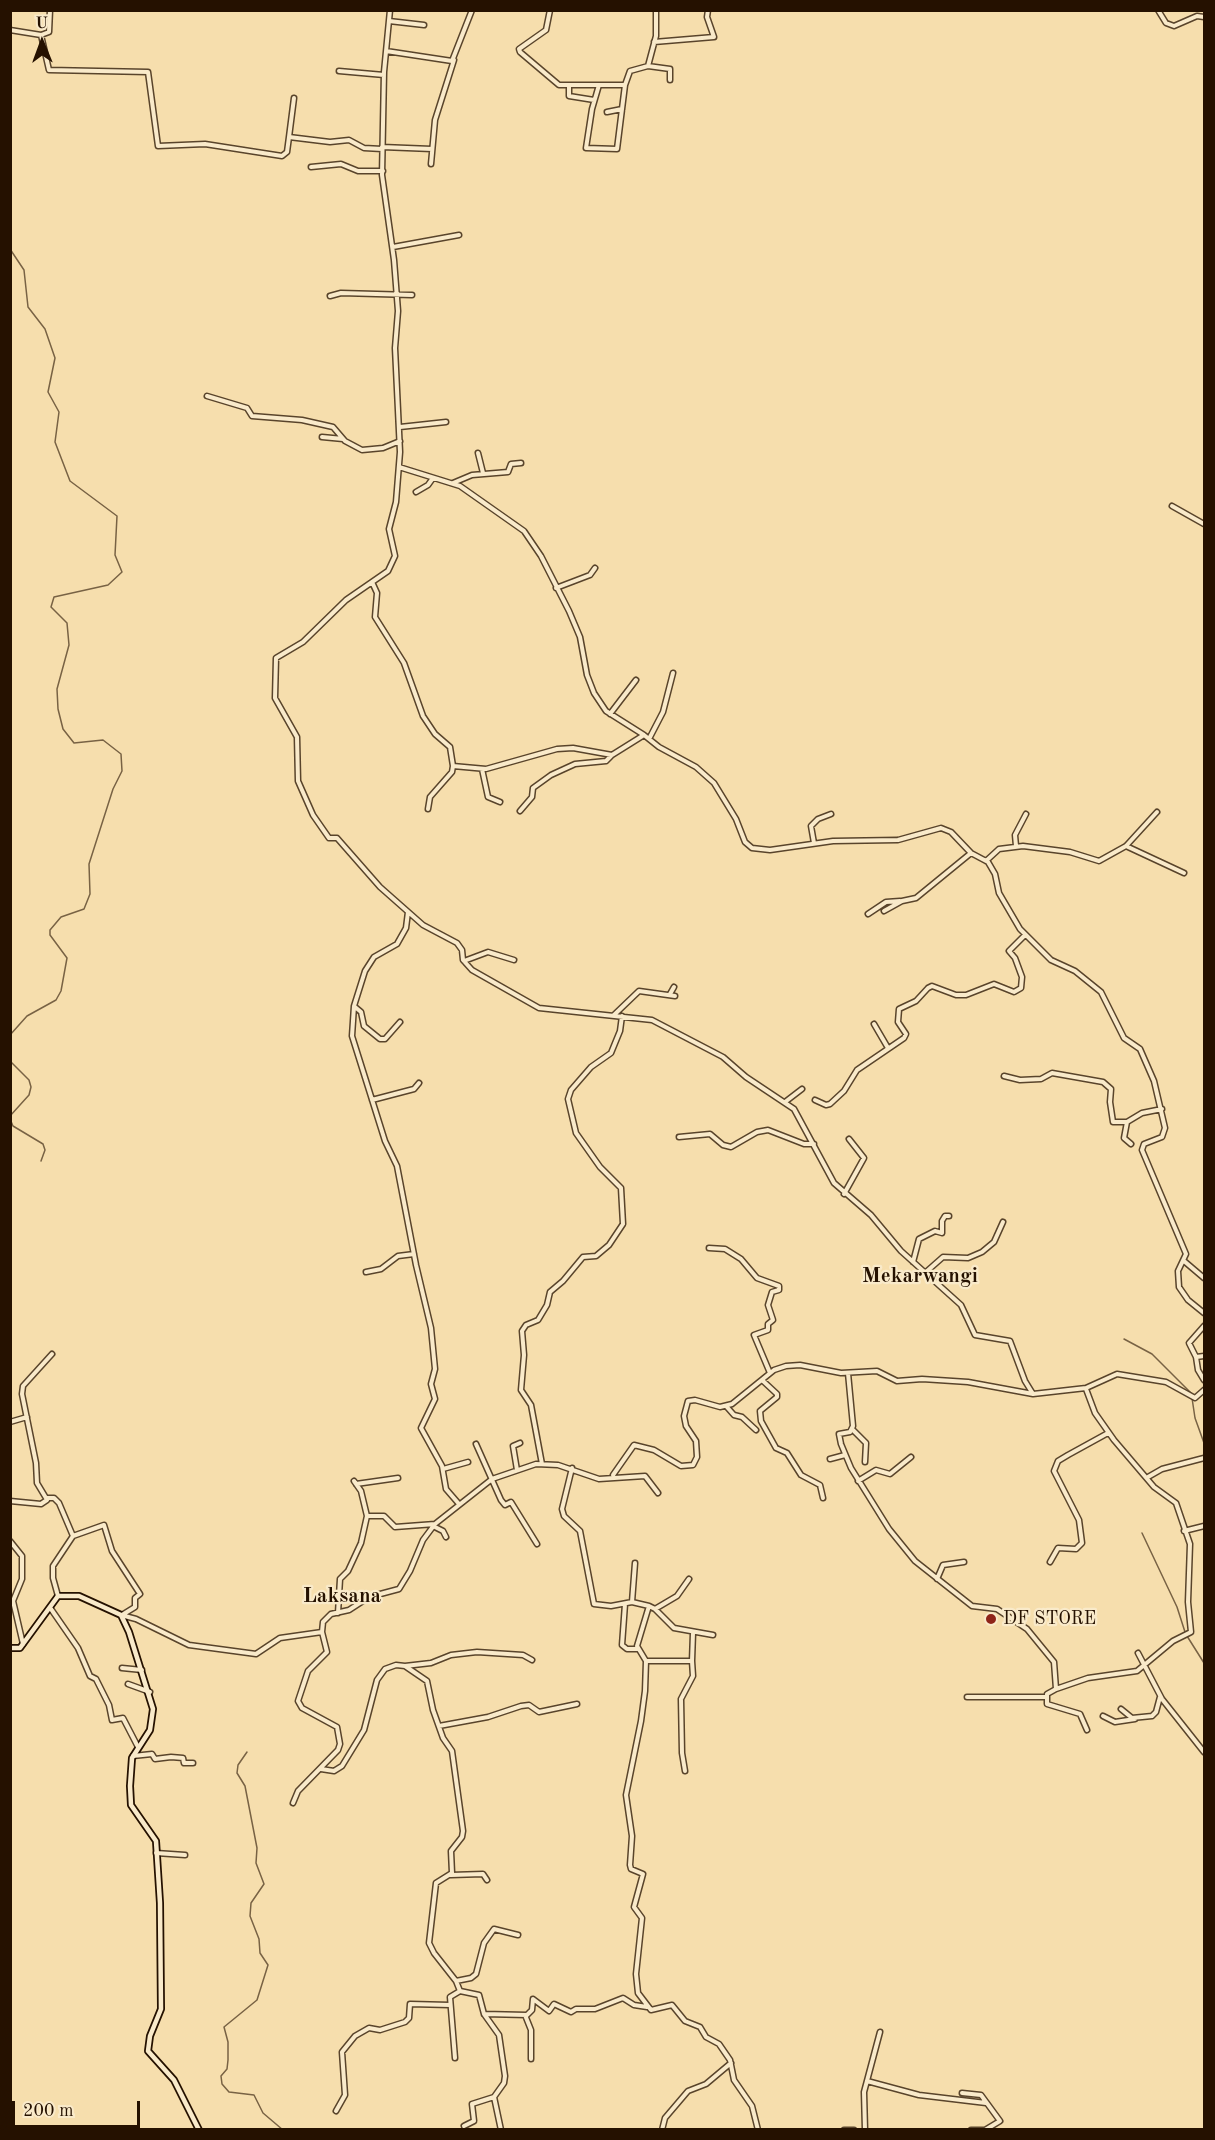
<!DOCTYPE html>
<html>
<head>
<meta charset="utf-8">
<style>
  body { margin:0 }
  #map { position:relative; width:1215px; height:2140px; overflow:hidden; background:#f6dead; font-family:"Old Standard TT",serif }
  canvas { display:block }
  .frame { position:absolute; inset:0; border:12px solid #251100; pointer-events:none }
  .north { position:absolute; left:12px; top:12px; width:60px; height:60px; -webkit-text-stroke:4px #f9eaca; paint-order:stroke; rotate:359deg; font-size:16px; font-weight:700; line-height:24px; text-align:center; color:#251100 }
  .north::after { content:''; display:block; margin:auto; width:21px; height:27px; background:#251100; clip-path:polygon(50% 0,100% 100%,50% 72%,0 100%) }
  .scale { position:absolute; left:12px; top:2101px; width:128px; height:27px; box-sizing:border-box; border:3px solid #251100; border-top:0; padding-left:8px; font-size:18px; line-height:21px; white-space:nowrap; color:#251100; -webkit-text-stroke:4px #f9eaca; paint-order:stroke }
</style>
</head>
<body>
<div id="map">
<canvas width="1215" height="2140"></canvas>
<div class="frame"></div>
<div class="north">U</div>
<div class="scale">200 m</div>
</div>
<script>
const ctx = document.querySelector('canvas').getContext('2d');
ctx.lineJoin = 'round';
const toPath = rows => new Path2D(rows.map(r => 'M' + r).join(''));
function trace(path, color, width, dash) { ctx.strokeStyle = color; ctx.lineWidth = width; ctx.lineCap = dash ? 'butt' : 'round'; ctx.setLineDash(dash || []); ctx.stroke(path); }
function write(font, color, halo, rows, align = 'center') {
  ctx.font = font + ' "Old Standard TT",serif'; ctx.lineWidth = 4.5; ctx.setLineDash([]); ctx.textBaseline = 'middle'; ctx.strokeStyle = halo; ctx.fillStyle = color; for (const [text, x, y, turn = 0] of rows) {
    ctx.save(); ctx.translate(x, y); ctx.rotate((+turn || 0) * Math.PI / 180); ctx.textAlign = isNaN(turn) ? turn : align; if (halo) ctx.strokeText(text, 0, 0); ctx.fillText(text, 0, 0); ctx.restore();
  }
}
const stream = toPath([
  [10,249,24,270,28,307,45,329,55,358,48,392,59,412,55,442,70,481,117,516,115,555,122,572,108,585,54,597,51,607,67,623,69,645,57,689,58,709,63,729,74,743,103,740,121,754,122,771,113,789,89,864,90,894,84,909,61,917,50,930,50,935,67,958,61,991,56,1000,27,1016,10,1035],
  [10,1061,29,1080,31,1087,29,1095,10,1116],
  [10,1119,13,1126,43,1144,45,1150,41,1161],
  [1124,1339,1152,1354,1191,1393],
  [1192,1398,1195,1418,1204,1443],
  [1142,1533,1177,1607,1185,1632],
  [1187,1636,1204,1663],
  [247,1752,238,1765,237,1773,245,1786,257,1848,256,1863,264,1884,251,1903,250,1916,259,1939,260,1953,268,1965,257,2000,224,2027,228,2042,228,2060,227,2069,221,2076,222,2084,229,2092,254,2095,263,2113,283,2130]
]);
const minor = toPath([
  [390,10,384,72,382,175,394,260,398,311,395,348,400,452,396,502,389,529,395,556,388,571,346,600,303,642,276,658,275,698,297,737,298,781,313,815,329,838,337,838,380,887,423,925,457,943,462,950,463,960,472,970,539,1008,652,1020,723,1057,746,1077,794,1109,834,1183,871,1215,901,1251,961,1305,975,1335,1010,1341,1025,1381,1033,1394,1086,1388,1117,1374,1166,1382,1195,1398,1204,1390],
  [550,10,546,30,519,49,520,52,559,85,625,85],
  [1158,10,1166,23,1174,26,1197,16,1204,17],
  [389,21,424,25],
  [10,30,41,35,49,70,148,72,158,146,205,144,282,156,287,152,289,137,330,142,349,140,364,148,382,149],
  [41,35,49,32,50,10],
  [654,42,714,37,707,17,708,10],
  [386,51,452,61,472,10],
  [648,66,670,69,670,80],
  [339,71,384,75],
  [599,85,592,109,586,148,617,149,625,85,630,71,648,66,656,36,656,10],
  [569,87,569,96,594,100],
  [607,112,622,109],
  [289,137,294,98],
  [382,147,432,149],
  [431,164,435,120,454,60],
  [311,167,341,164,358,171,383,171],
  [393,247,459,235],
  [330,296,341,293,412,295],
  [207,396,247,408,252,416,302,420,333,427,345,441,362,450,383,448,400,441],
  [400,427,446,422],
  [322,437,343,439],
  [478,453,483,473],
  [399,467,460,486,524,531,541,556,569,611,580,637,587,675,594,693,606,711,644,735],
  [453,483,472,475,508,472,511,464,521,463],
  [416,492,428,485,433,478],
  [1172,506,1204,524],
  [372,582,377,593,375,617,404,663,423,716,435,734,450,747,453,766,486,769,557,749,573,748,612,755,644,735,659,747,696,767,714,783,736,819,745,842,752,848,770,850,833,841,898,840,941,828,951,832,971,853,988,862,995,874,999,893,1020,929,1051,960,1075,971,1101,992,1124,1038,1140,1049,1154,1081,1165,1128,1162,1137,1144,1144,1142,1150,1186,1254,1178,1271,1179,1287,1188,1300,1204,1313],
  [556,588,590,575,595,568],
  [610,714,636,680],
  [649,739,663,712,673,673],
  [482,769,488,797,500,802],
  [428,809,430,797,452,772,453,766],
  [520,811,532,797,533,788,551,775,575,764,606,761,611,756],
  [814,843,811,826,818,819,831,814],
  [1016,846,1015,835,1026,814],
  [1126,846,1184,873],
  [986,861,999,849,1023,846,1070,852,1099,861,1126,846,1157,812],
  [884,911,902,901,916,898,971,853],
  [408,912,406,928,397,944,374,957,365,971,354,1006,352,1036,385,1141,397,1166,416,1265,431,1328,435,1369,431,1384,435,1399,421,1428,442,1466,446,1489,459,1504],
  [868,914,886,902,900,901],
  [464,961,488,952,514,960],
  [670,994,674,987],
  [355,1007,361,1012,364,1026,380,1039,385,1039,400,1022],
  [614,1015,639,991,675,996],
  [874,1024,888,1048],
  [1004,1076,1020,1080,1041,1079,1052,1073,1103,1082,1111,1089,1110,1102,1113,1122,1127,1122,1142,1113,1162,1109],
  [372,1100,414,1089,419,1083],
  [815,1100,826,1105,830,1104,844,1091,857,1070,904,1038,906,1034,898,1022,899,1009,916,1001,928,988,932,986,956,995,966,995,994,984,1014,992,1021,988,1022,977,1015,958,1009,951,1025,935],
  [785,1102,802,1089],
  [1127,1122,1124,1138,1131,1144],
  [679,1137,710,1134,723,1145,731,1147,757,1132,768,1130,804,1144,814,1144],
  [844,1194,864,1158,849,1139],
  [709,1248,725,1249,741,1259,757,1278,779,1286,779,1290,772,1292,768,1305,773,1320,768,1324,768,1330,754,1335,770,1373],
  [1184,1261,1204,1278],
  [913,1262,919,1239,935,1231,942,1233,942,1221,945,1216,949,1216],
  [366,1272,381,1269,398,1256,414,1254],
  [926,1272,943,1257,968,1258,982,1252,994,1242,1003,1222],
  [52,1354,23,1386,22,1394,36,1463,37,1483,46,1498,54,1498,59,1503,73,1536,53,1566,53,1578,58,1596],
  [1204,1356,1196,1357,1198,1370,1204,1380],
  [1196,1357,1189,1343,1204,1326],
  [848,1373,853,1426,850,1432,839,1434,841,1444,851,1468,889,1529,915,1561,972,1606,997,1609,1027,1629,1054,1662,1056,1689,1088,1678,1137,1671,1173,1641,1191,1632,1188,1602,1190,1544,1176,1503,1154,1487,1114,1440,1095,1413,1086,1389],
  [762,1380,777,1394,777,1397,760,1411,761,1421,776,1448,787,1453,801,1475,820,1485,823,1498],
  [726,1406,734,1415,742,1417,756,1430],
  [10,1422,27,1417],
  [853,1430,866,1443,865,1462],
  [476,1444,501,1500,505,1505,511,1502,537,1544],
  [830,1459,845,1455],
  [542,1464,531,1405,521,1390,524,1355,522,1331,526,1325,538,1320,547,1305,550,1292,563,1281,583,1257,596,1256,609,1245,623,1224,621,1188,600,1167,576,1133,568,1099,571,1090,591,1067,611,1053,620,1031,622,1016],
  [572,1468,562,1509,564,1516,580,1531,594,1604,611,1606,632,1602,649,1606,637,1646,646,1661,645,1691,641,1721,626,1795,632,1836,630,1865,631,1869,643,1874,634,1907,642,1918,636,1974,638,1993,651,2010,672,2005,685,2021,700,2027,706,2037,719,2044,730,2060,734,2080,752,2106,758,2130],
  [443,1469,468,1462],
  [517,1470,513,1446,520,1443],
  [613,1475,634,1445,654,1450,681,1466,693,1465,697,1457,696,1441,686,1426,684,1416,688,1401,695,1400,720,1407,732,1404,774,1370,786,1366,800,1365,841,1373,877,1371,897,1381,922,1379,968,1382,1033,1394],
  [1148,1477,1162,1469,1204,1458],
  [858,1481,876,1470,890,1474,911,1457],
  [356,1484,398,1478],
  [10,1501,41,1504,47,1500],
  [367,1516,384,1516,395,1527,435,1524],
  [433,1526,443,1531,446,1537],
  [1184,1531,1204,1526],
  [73,1536,104,1525,112,1551,140,1594,135,1598,135,1607,122,1615],
  [10,1541,22,1556,22,1579,13,1601,23,1644],
  [1050,1562,1058,1548,1076,1549,1082,1543,1079,1520,1054,1471,1058,1461,1068,1455,1108,1433],
  [937,1579,943,1565,964,1562],
  [632,1602,635,1563],
  [625,1604,622,1645,627,1649,637,1649],
  [649,1606,655,1609,677,1596,689,1579],
  [51,1609,78,1648,90,1676,96,1679,109,1705,112,1720,123,1718,138,1747],
  [655,1609,674,1628,713,1635],
  [338,1613,340,1579,348,1571,361,1543,367,1516,361,1491,354,1481],
  [121,1615,136,1619,189,1645,256,1654,280,1638,322,1632,323,1622,331,1614,349,1610,369,1597,399,1589,410,1571,423,1540,435,1524,492,1479,536,1464,558,1465,599,1479,645,1476,658,1493],
  [1138,1653,1162,1699,1204,1752],
  [646,1661,692,1661,693,1633],
  [405,1666,431,1663,451,1655,477,1652,523,1655,532,1660],
  [122,1668,142,1670],
  [128,1684,150,1692],
  [1056,1689,1047,1694,1047,1704,1080,1714,1087,1730],
  [967,1697,1046,1697],
  [1121,1709,1132,1718,1152,1716,1156,1712,1160,1697],
  [1103,1716,1115,1722,1135,1719],
  [439,1726,488,1717,521,1706,529,1705,539,1712,577,1704],
  [133,1756,152,1754,155,1759,171,1757,183,1758,184,1763,193,1763],
  [321,1769,334,1771,342,1766,364,1730,377,1680,385,1669,396,1665,405,1666,427,1681,433,1710,443,1738,452,1751,463,1831,462,1837,451,1851,452,1873,436,1883,429,1943,434,1953,456,1981,460,1991,479,1995,484,2014,499,2035,505,2076,504,2083,494,2097,501,2130],
  [685,1771,682,1753,681,1699,693,1676,692,1661],
  [293,1803,298,1791,338,1750,340,1744,337,1727,302,1708,298,1701,308,1671,327,1652,322,1632],
  [156,1853,185,1855],
  [451,1875,483,1874,487,1880],
  [456,1981,471,1978,476,1974,484,1943,494,1929,518,1935],
  [484,2014,527,2015,532,2010,533,1999,549,2011,554,2004,571,2012,576,2009,595,2009,623,1998,634,2005,647,2007],
  [525,2015,531,2030,531,2059],
  [455,2058,450,1997,460,1991],
  [867,2081,919,2095,986,2103],
  [962,2093,981,2095,1000,2121,985,2130],
  [336,2111,345,2095,342,2052,355,2036,369,2028,380,2030,405,2022,409,2018,410,2004,450,2005],
  [464,2126,474,2121,472,2104,494,2097],
  [662,2130,665,2118,688,2091,706,2084,731,2063],
  [844,2130,854,2130],
  [865,2130,864,2092,880,2032],
  [971,2130,985,2130]
]);
const secondary = toPath([
  [10,1648,20,1648,58,1596,79,1596,121,1615,129,1632,153,1709,150,1730,132,1758,130,1786,131,1805,156,1841,160,1903,161,2009,150,2036,148,2051,174,2080,199,2130]
]);
const markers = [
  [991,1619,6,"#8f2418"]
];
const poiNames = [
  ["DF STORE",1003,1619]
];
const quarterNames = [
  ["Mekarwangi",920,1276],
  ["Laksana",342,1596]
];
trace(stream, '#786244', 1.5);
trace(minor, '#59442b', 7);
trace(secondary, '#251100', 8);
trace(minor, '#f9eaca', 4);
trace(secondary, '#f9eaca', 4.5);
for (const [x, y, r, color] of markers) { const dot = new Path2D(); dot.arc(x, y, r, 0, 2 * Math.PI); ctx.fillStyle = color; ctx.fill(dot); trace(dot, '#f9eaca', 2); }
write('18px', '#251100', '#f9eaca', poiNames, 'left');
write('bold 21px', '#251100', '#f9eaca', quarterNames);
</script>
</body>
</html>
